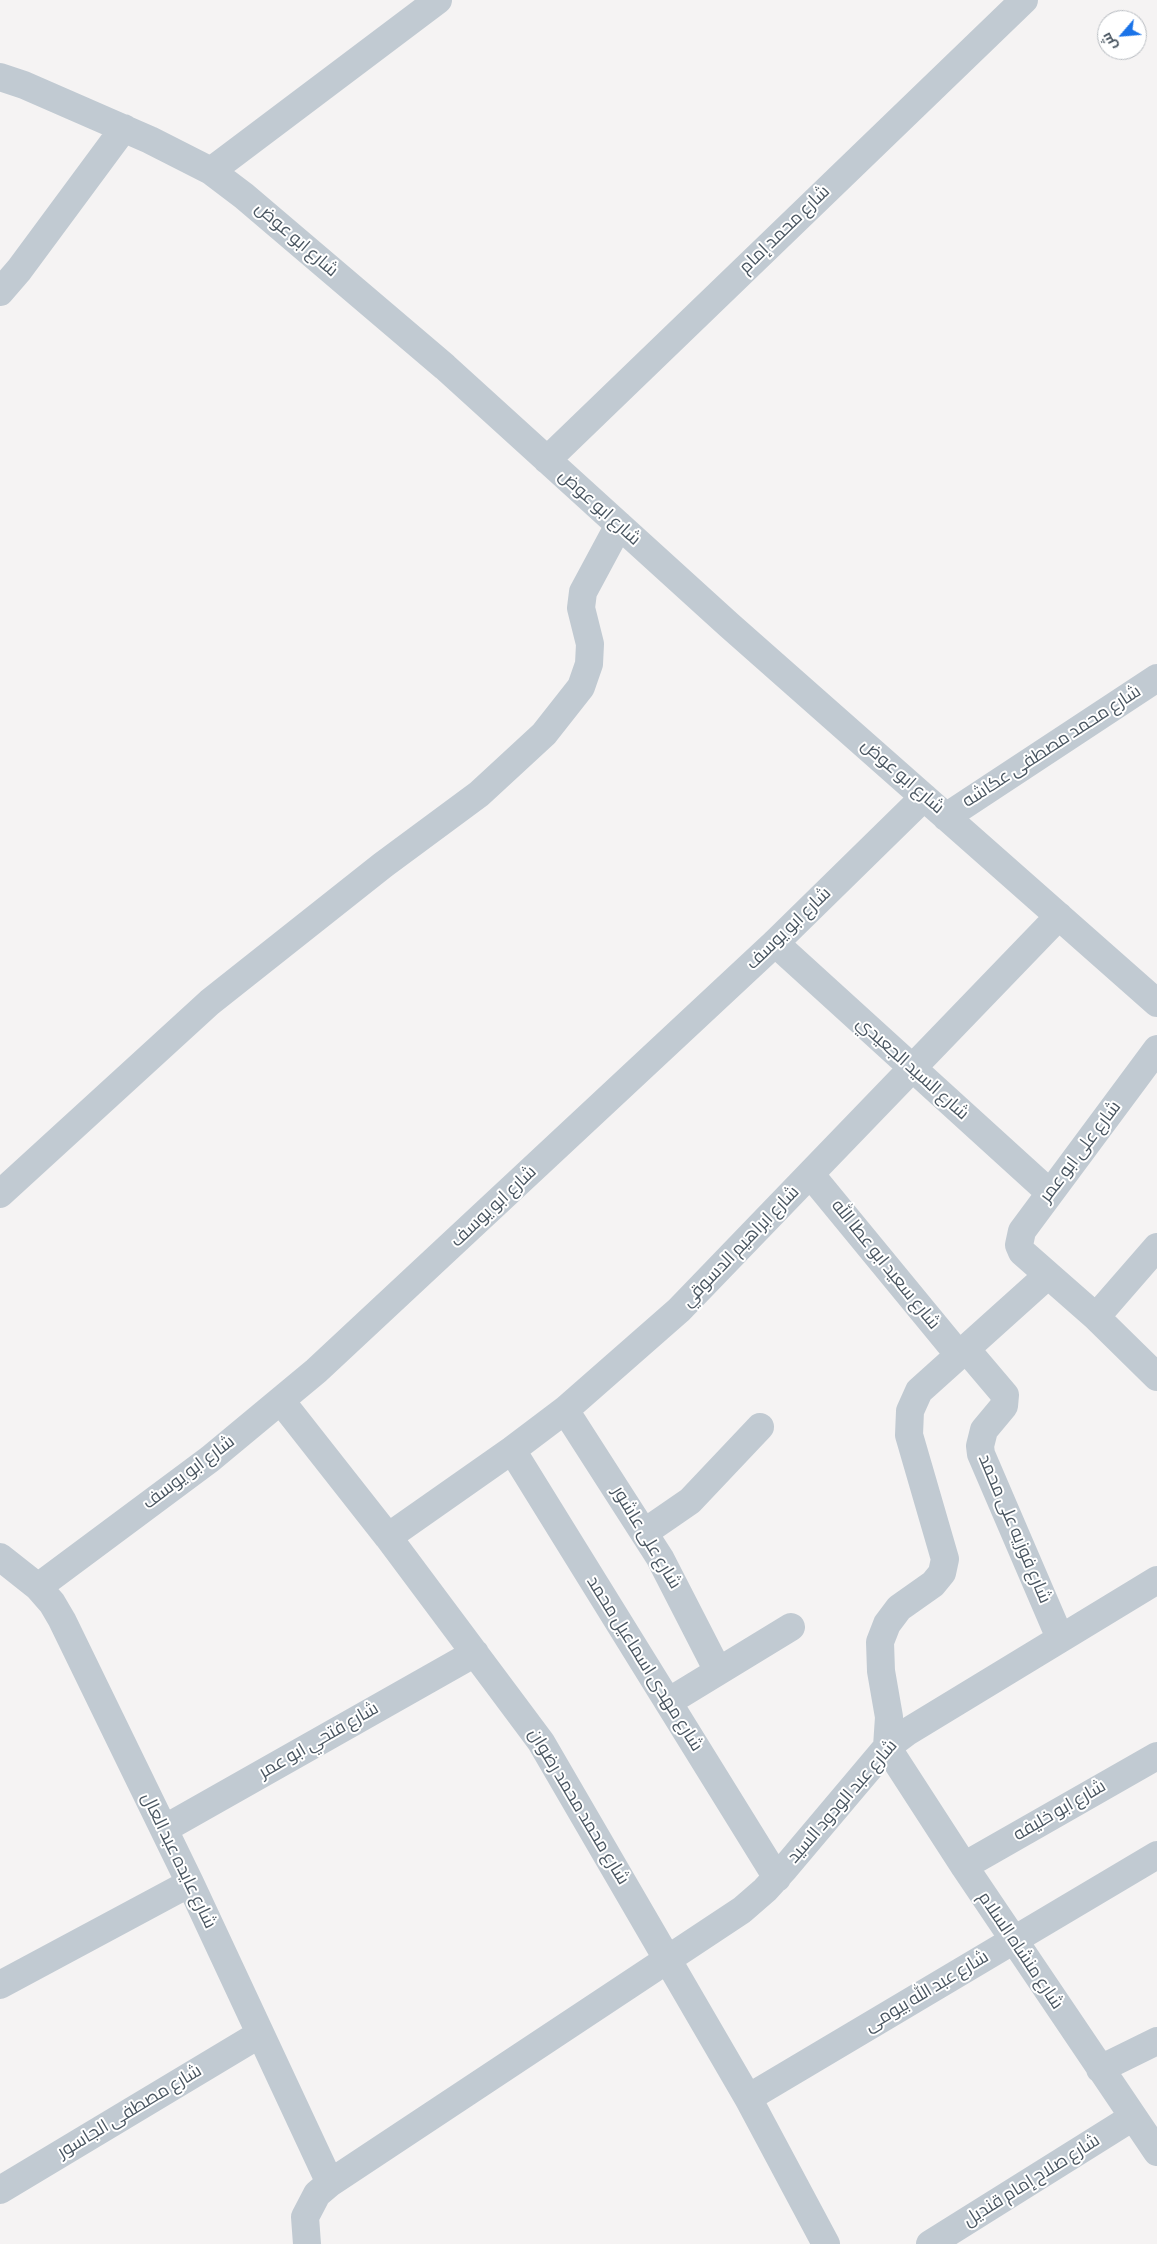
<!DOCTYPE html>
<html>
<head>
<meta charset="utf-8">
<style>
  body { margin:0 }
  #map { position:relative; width:1157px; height:2244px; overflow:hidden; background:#f5f3f3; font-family:"Sofia Sans Condensed",Cairo,sans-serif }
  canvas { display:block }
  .north { position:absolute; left:1097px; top:10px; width:50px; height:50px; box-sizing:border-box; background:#fff; border:1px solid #b7bbc0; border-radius:50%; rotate:243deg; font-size:14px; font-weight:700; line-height:20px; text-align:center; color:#4a5661 }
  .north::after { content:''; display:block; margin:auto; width:18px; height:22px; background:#1a73e8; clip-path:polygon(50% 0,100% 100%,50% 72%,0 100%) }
</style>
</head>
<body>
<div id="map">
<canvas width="1157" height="2244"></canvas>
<div class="north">ش</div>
</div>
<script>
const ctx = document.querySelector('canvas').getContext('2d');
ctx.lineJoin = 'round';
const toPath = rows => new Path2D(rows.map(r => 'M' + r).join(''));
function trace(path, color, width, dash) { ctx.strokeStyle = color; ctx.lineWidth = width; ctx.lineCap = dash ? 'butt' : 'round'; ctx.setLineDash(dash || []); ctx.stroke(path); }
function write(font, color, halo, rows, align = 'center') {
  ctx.font = font + ' "Sofia Sans Condensed",Cairo,sans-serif'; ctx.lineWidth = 4; ctx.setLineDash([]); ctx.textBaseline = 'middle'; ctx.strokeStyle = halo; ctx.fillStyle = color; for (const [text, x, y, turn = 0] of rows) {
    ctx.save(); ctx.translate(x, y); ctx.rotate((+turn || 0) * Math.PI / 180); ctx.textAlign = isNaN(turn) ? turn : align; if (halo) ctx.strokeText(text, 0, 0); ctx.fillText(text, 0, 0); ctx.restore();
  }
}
const minor = toPath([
  [0,77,24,85,150,140,211,171,244,196,445,367,729,625,1157,1003],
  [211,171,438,0],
  [0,292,19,270,124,128],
  [547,460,1024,0],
  [946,817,1157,678],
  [775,943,1050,1193],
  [1157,1049,1022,1231,1019,1245,1022,1252,1096,1317,1157,1377],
  [811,1175,959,1355],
  [0,1194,210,1002,383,865,479,794,544,734,581,687,589,664,590,644,581,608,583,592,619,525],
  [1048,1275,919,1391,910,1411,909,1435,945,1559,942,1573,933,1584,899,1608,887,1624,880,1642,881,1671,889,1717,887,1747,964,1866,1157,2152],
  [1096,1317,1157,1247],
  [966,1349,1005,1395,1004,1406,984,1430,980,1446,981,1454,1060,1638],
  [281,1401,388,1537,541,1742,748,2098,826,2244],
  [565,1410,660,1558,718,1671],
  [512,1450,777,1878],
  [645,1532,690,1501,760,1427],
  [388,1537,512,1450,565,1410,679,1310,1059,916],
  [0,1557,38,1587,52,1603,62,1620,190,1883,330,2183],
  [38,1587,210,1459,316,1371,775,943,924,797],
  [668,1702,791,1627],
  [164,1829,475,1653],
  [964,1866,1157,1756],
  [0,1985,190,1883],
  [1100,2069,1157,2041],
  [748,2098,1157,1855],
  [0,2190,260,2034],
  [307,2244,305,2217,317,2194,330,2183,742,1910,765,1890,785,1868,887,1747,907,1732,1157,1580],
  [930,2244,1133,2117]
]);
const streetNames = [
  ["شارع محمد إمام",785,230,-44],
  ["شارع ابو عوض",296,240,41],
  ["شارع ابو عوض",599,508,42],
  ["شارع محمد مصطفى عكاشه",1052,747,-33],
  ["شارع ابو عوض",902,777,41],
  ["شارع ابو يوسف",789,929,-44],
  ["شارع السيد الجعيدي",912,1069,42],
  ["شارع على ابو عمر",1081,1152,-53],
  ["شارع ابو يوسف",494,1207,-43],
  ["شارع ابراهيم الدسوقي",741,1247,-46],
  ["شارع سعيد ابو عطا الله",885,1265,51],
  ["شارع ابو يوسف",189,1473,-37],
  ["شارع فوزيه على محمد",1014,1529,67],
  ["شارع على عاشور",646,1538,59],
  ["شارع مهدى اسماعيل محمد",644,1664,58],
  ["شارع فتحي ابو عمر",319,1741,-30],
  ["شارع عبد الودود السيد",843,1802,-49],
  ["شارع محمد محمد رضوان",578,1807,59],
  ["شارع ابو خليفه",1060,1811,-30],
  ["شارع عايده عبد العال",178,1861,64],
  ["شارع منشاه السلام",1020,1951,56],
  ["شارع عبد الله بيومى",927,1992,-31],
  ["شارع مصطفى الجاسور",130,2112,-31],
  ["شارع صلاح إمام قنديل",1032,2181,-32]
];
trace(minor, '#c1cad2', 28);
write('18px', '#4a5661', '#fff', streetNames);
</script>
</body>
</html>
